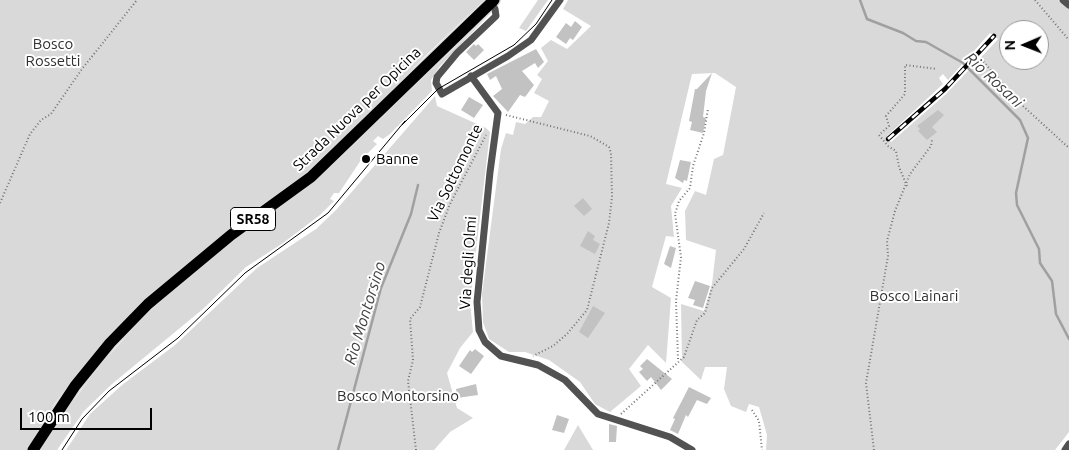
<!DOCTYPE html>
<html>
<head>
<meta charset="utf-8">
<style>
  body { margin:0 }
  #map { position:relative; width:1069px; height:450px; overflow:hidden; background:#fff; font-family:Ubuntu,sans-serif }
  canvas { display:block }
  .north { position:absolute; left:999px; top:20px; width:50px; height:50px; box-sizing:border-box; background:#fff; border:1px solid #999; border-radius:50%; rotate:269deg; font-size:14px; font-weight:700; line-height:20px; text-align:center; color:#000 }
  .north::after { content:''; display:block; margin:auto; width:18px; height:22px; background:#000; clip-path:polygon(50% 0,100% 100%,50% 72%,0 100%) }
  .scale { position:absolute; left:20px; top:408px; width:132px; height:22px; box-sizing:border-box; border:2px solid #000; border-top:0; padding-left:6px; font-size:15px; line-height:18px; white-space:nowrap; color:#000; -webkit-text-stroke:4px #fff; paint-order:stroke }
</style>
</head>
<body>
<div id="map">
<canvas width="1069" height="450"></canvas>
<div class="north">N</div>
<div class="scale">100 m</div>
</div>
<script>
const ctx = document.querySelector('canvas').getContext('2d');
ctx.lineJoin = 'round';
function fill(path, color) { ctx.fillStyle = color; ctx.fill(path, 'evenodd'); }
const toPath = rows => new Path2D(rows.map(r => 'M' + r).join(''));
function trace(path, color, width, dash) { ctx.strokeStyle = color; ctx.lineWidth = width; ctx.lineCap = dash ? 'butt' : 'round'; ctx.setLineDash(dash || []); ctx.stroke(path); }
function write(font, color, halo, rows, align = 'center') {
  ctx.font = font + ' Ubuntu,sans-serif'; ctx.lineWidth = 4; ctx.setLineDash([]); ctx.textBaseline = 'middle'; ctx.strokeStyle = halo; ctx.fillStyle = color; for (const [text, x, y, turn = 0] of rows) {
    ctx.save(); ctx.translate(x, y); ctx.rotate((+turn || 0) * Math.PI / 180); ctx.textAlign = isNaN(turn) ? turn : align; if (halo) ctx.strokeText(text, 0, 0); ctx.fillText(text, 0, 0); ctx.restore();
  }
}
const green = toPath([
  [0,0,484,0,423,58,338,145,301,178,178,270,141,304,78,372,55,403,28,450,0,450],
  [538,0,548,0,526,31,519,28],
  [568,0,1058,0,1069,8,1069,432,1055,450,766,450,767,435,759,407,749,404,746,412,731,406,724,389,727,367,705,367,701,380,682,362,681,304,704,311,712,284,716,250,686,240,685,211,695,191,706,195,714,159,723,155,736,87,715,73,692,74,666,184,682,188,671,206,674,237,666,236,652,287,671,298,666,363,648,345,629,369,641,386,610,412,595,404,580,382,549,360,525,352,509,352,489,339,483,322,482,294,501,149,506,133,513,135,516,122,525,124,533,117,541,117,549,101,534,93,542,79,537,75,548,61,541,48,551,40,567,49,591,26,563,9],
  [1009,30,1039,30,1039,60,1009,60],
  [990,33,998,39,987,51,945,95,891,142,887,136,943,84,939,78,943,74,948,80],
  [491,13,440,66,431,80,432,91,390,134,383,139,378,136,373,141,377,144,361,160,339,193,334,193,330,199,334,201,320,215,283,243,246,267,203,309,112,384,84,411,57,450,41,450,64,413,101,364,145,316,199,267,324,173],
  [435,96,437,106,486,128,490,132,470,302,473,332,460,348,447,373,457,408,473,418,450,432,434,450,66,450,90,414,122,385,175,345,257,268,316,229,336,210],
  [578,425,593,450,564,450]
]);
const stream = toPath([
  [860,0,867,19,903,33,916,41,926,42,963,63,1020,120,1028,138,1016,193,1017,205,1039,249,1040,263,1052,281,1056,314,1069,339],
  [338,450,381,288,411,214,418,185]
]);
const building = toPath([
  [575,21,582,27,573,40,570,38,566,44,556,37,566,23,571,27],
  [474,44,476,46,478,44,484,50,474,60,466,52],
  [536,49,544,62,538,68,535,63,522,71,534,85,525,97,520,95,508,112,493,96,502,89,496,76,490,80,487,74],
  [712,73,706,91,703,117,706,118,703,133,690,130,692,122,689,121,695,89,697,89],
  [469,97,483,105,474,118,461,110],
  [938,110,944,115,932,127,937,132,927,140,918,131,920,129,917,126],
  [680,160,691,162,687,181,684,180,683,183,675,178],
  [583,198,592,209,584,216,574,206],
  [588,231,595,236,593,240,600,244,595,254,580,246],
  [670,246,676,248,671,268,664,264],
  [695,281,710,286,703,308,693,305,695,300,688,298],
  [593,306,605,313,588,338,579,332],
  [475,349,484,356,471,374,459,366,470,350,472,352],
  [647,359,672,379,661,390,651,377,647,381,639,372,643,369,640,366],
  [476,384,478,395,457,398,456,389],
  [689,387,711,398,707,404,697,400,688,417,686,415,678,434,670,430,675,419,673,418],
  [557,415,569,419,564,433,552,430],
  [609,424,617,426,616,442,609,442]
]);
const path = toPath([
  [1035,0,1069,40],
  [981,59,1023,106,1069,148],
  [506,115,590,136,609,147,611,153,612,197,609,223,587,310,567,334,553,346,533,356],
  [907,186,899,167,896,151,888,146,879,135,889,126,886,116,905,94,905,65,937,69],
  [0,203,30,134,41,120,51,114,82,69,137,0],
  [678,359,676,301,681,257,675,214,679,201,690,188,693,166,704,133,708,109],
  [752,410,759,421,762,450],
  [621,414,684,357,697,320,705,313,712,288,744,249,764,213],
  [416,450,408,381,413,360,410,319,420,307,439,233,450,204,486,135],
  [874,450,866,383,888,256,887,241,895,211,910,174,931,146,932,140]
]);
const minor = toPath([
  [1063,0,1069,5],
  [491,3,495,9,496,16,457,53,437,77,436,83,442,94,508,56,531,40,560,0],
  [471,76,498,113,490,172,477,302,479,330,485,342,501,356,538,365,565,380,598,414,670,437,692,450],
  [1065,450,1069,444]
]);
const primary = toPath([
  [33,450,75,386,110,343,148,304,231,235,311,177,494,0]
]);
const tram = toPath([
  [402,125,438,89,514,45,536,24,552,0],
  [62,450,82,419,109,391,178,338,245,273,328,213,405,121]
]);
const rail = toPath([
  [888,139,945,89,994,36]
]);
const markers = [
  [366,159,5,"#000"]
];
const shields = [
  [253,219,45]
];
const shieldNames = [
  ["SR58",253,219]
];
const parkNames = [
  ["Bosco",53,44],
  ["Rossetti",53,61],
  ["Bosco Lainari",914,296],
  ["Bosco Montorsino",398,396]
];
const streetNames = [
  ["Strada Nuova per Opicina",357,109,-44],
  ["Via Sottomonte",455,173,-64],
  ["Via degli Olmi",468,263,-86]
];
const poiNames = [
  ["Banne",376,159]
];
const waterNames = [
  ["Rio Rosani",994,80,43],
  ["Rio Montorsino",365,313,-73]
];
fill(green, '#d9d9d9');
trace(stream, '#a0a0a0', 2.5);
fill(building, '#c2c2c2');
trace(primary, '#dbdbdb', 14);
trace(path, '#747474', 2, [1, 2.5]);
trace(minor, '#525252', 7);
trace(primary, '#000', 11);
trace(tram, '#000', 1);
trace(rail, '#000', 4.5);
trace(rail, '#fff', 2.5, [8]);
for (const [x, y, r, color] of markers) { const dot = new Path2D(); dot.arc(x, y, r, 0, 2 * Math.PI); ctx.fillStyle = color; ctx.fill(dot); trace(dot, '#fff', 2); }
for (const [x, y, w] of shields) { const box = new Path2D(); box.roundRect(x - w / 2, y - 11.5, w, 23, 4); ctx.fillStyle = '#fff'; ctx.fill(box); trace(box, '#000', 1); }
write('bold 14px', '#000', null, shieldNames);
write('15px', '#303030', '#fff', parkNames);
write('15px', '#000', '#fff', streetNames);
write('15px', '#000', '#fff', poiNames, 'left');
write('italic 16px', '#414141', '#fff', waterNames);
</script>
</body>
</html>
